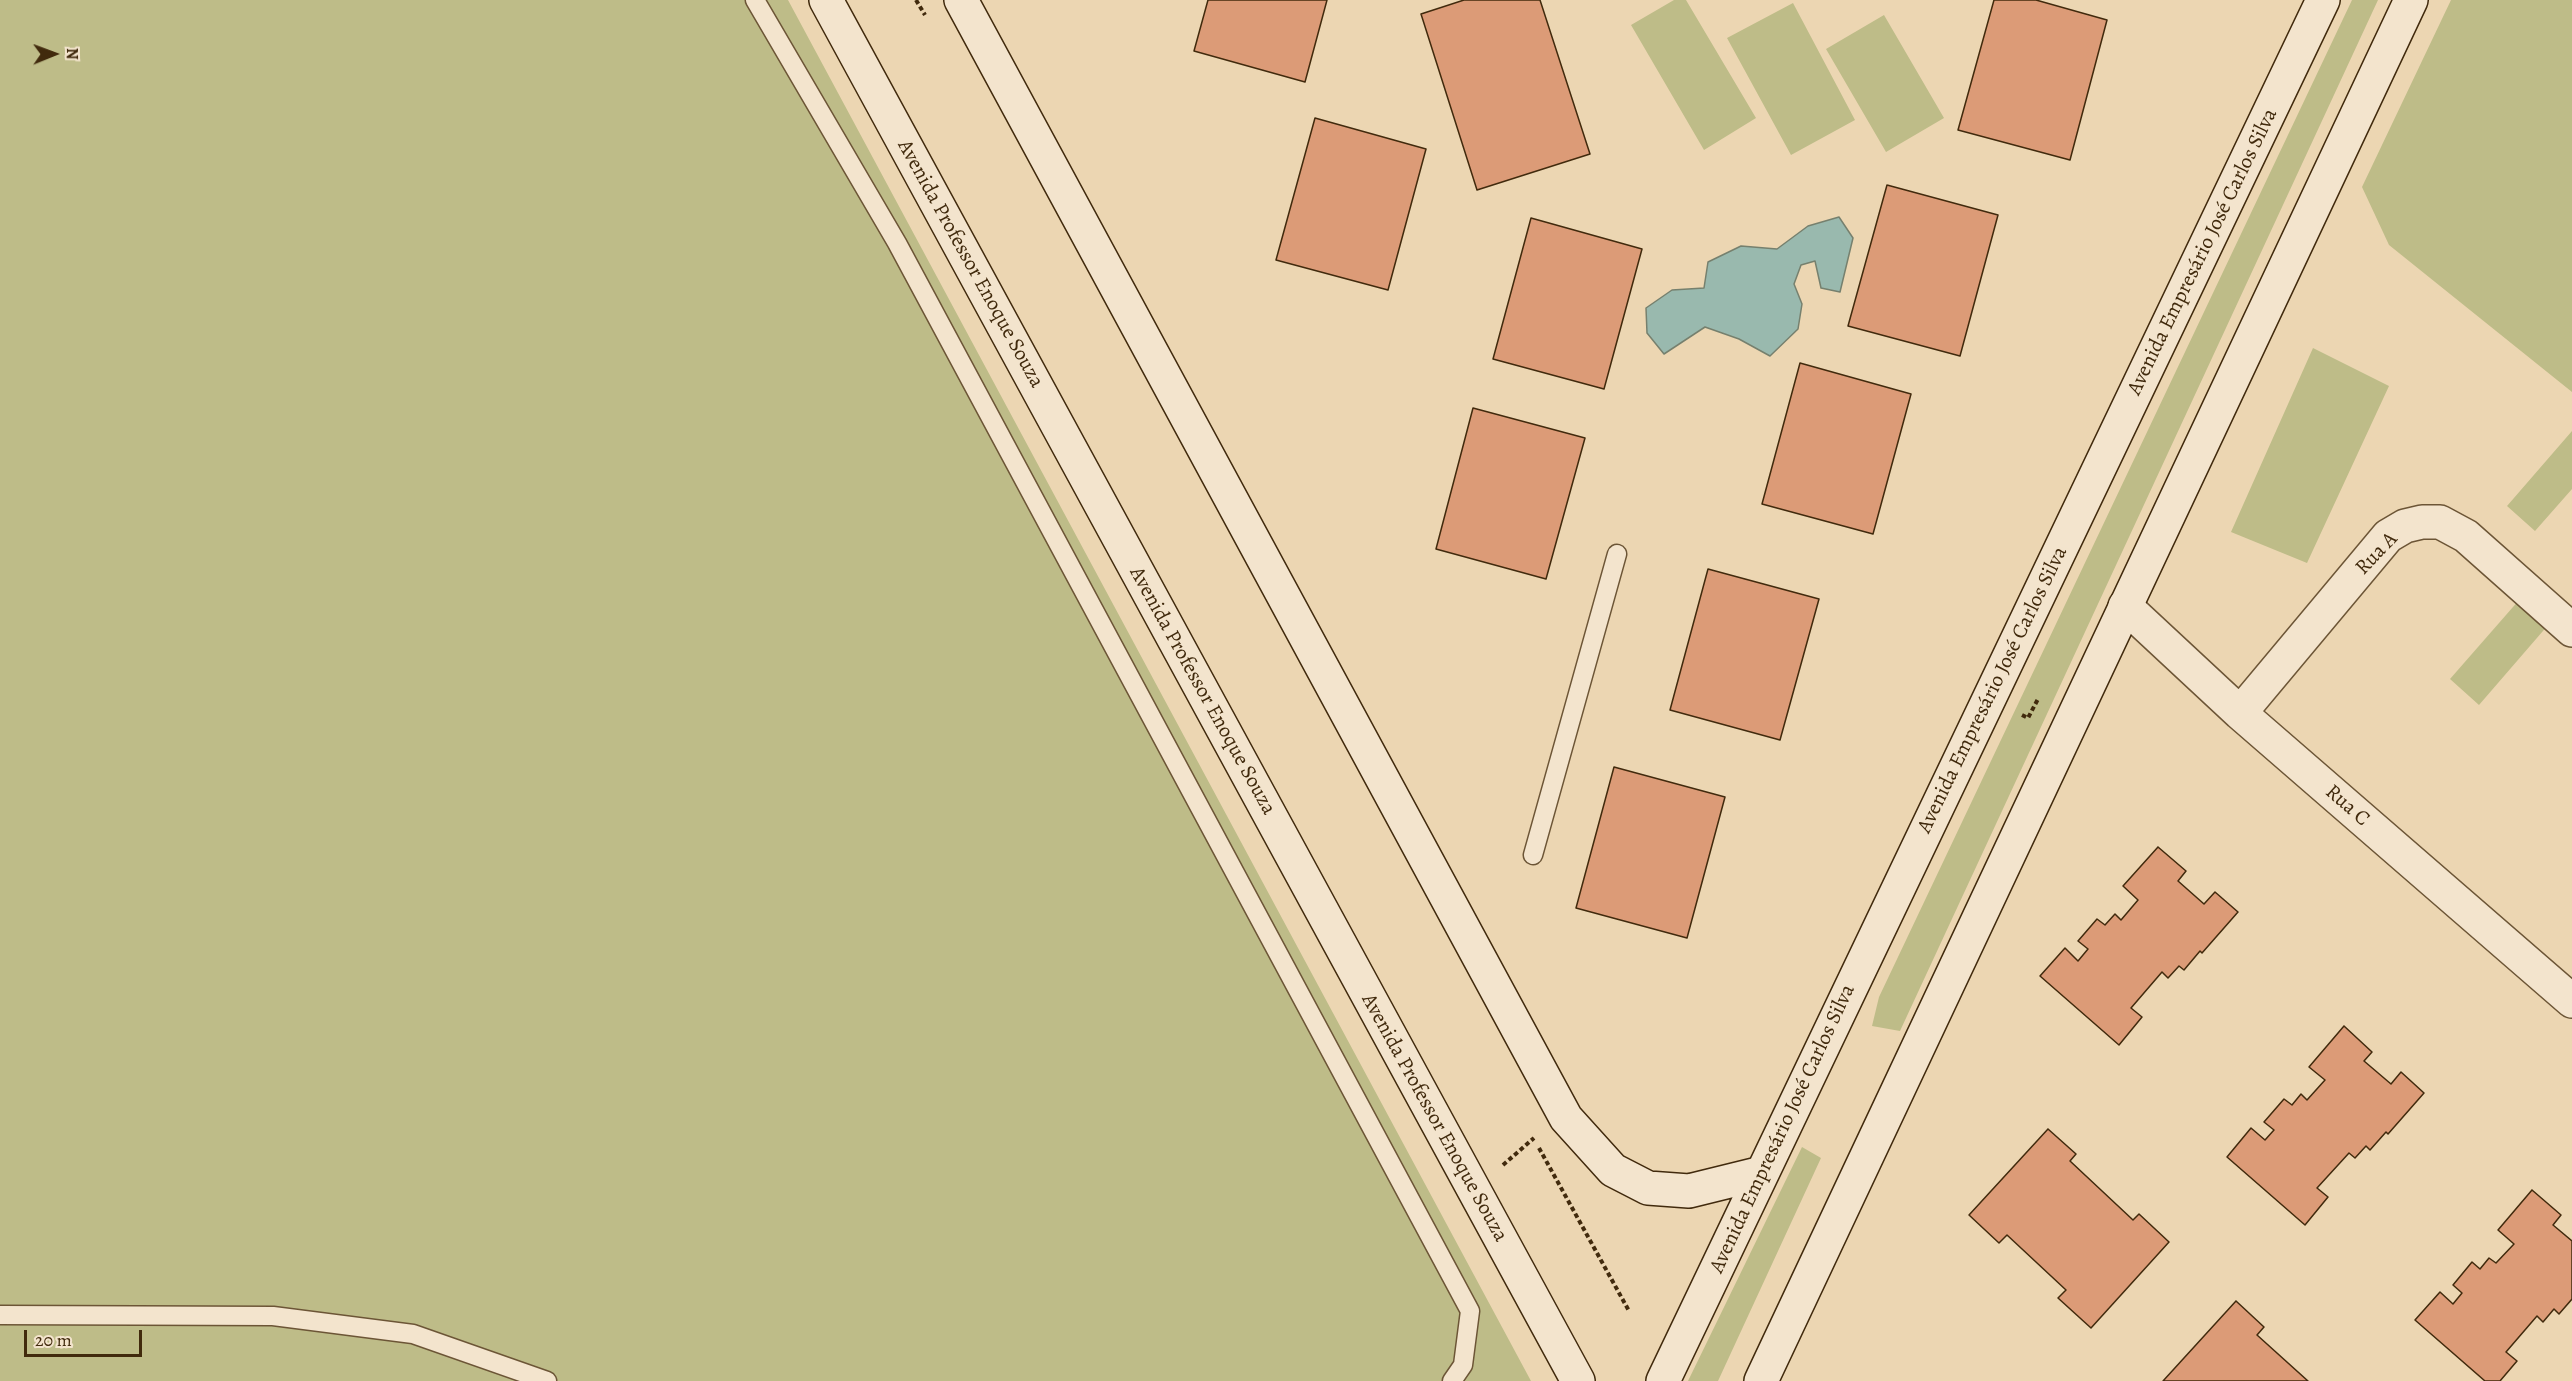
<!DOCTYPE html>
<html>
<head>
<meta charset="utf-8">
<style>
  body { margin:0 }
  #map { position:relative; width:2572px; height:1381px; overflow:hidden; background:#ecd6b2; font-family:Alegreya,serif }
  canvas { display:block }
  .north { position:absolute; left:24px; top:24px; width:60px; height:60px; -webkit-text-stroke:4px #f3e4cd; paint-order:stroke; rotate:89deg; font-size:16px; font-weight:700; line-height:24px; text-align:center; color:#412a0d }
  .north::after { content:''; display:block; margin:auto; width:21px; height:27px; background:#412a0d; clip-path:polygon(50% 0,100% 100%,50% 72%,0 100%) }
  .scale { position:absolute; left:24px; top:1330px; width:118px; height:27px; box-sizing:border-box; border:3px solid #412a0d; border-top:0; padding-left:8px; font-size:18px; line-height:21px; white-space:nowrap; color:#412a0d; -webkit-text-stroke:4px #f3e4cd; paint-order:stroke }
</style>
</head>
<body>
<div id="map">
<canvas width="2572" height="1381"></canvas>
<div class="north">N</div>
<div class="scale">20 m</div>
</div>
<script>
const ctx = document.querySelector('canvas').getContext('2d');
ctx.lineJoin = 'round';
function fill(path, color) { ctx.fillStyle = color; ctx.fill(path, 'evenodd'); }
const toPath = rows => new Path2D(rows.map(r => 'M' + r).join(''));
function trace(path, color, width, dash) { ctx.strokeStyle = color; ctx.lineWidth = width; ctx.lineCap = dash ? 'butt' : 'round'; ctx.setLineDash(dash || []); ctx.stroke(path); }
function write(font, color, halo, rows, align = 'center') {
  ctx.font = font + ' Alegreya,serif'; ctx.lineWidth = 6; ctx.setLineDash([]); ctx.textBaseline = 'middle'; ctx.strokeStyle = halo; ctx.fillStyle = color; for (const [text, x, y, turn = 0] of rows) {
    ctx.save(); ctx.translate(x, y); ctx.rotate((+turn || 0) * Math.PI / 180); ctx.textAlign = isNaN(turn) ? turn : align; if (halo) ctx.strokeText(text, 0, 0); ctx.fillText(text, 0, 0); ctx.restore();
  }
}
const green = toPath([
  [0,0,788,0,1531,1381,0,1381],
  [1674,0,1686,0,1756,118,1704,150,1631,25],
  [2352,0,2378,0,1900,1031,1872,1026,1879,997],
  [2451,0,2572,0,2572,392,2389,245,2362,187],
  [1793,3,1855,120,1791,155,1727,38],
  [1884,15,1944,118,1886,152,1826,49],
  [2313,348,2389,386,2307,563,2231,532],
  [2572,431,2572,489,2535,531,2507,506],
  [2520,599,2549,624,2479,705,2450,679],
  [1802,1147,1821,1158,1718,1381,1688,1381]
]);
const water = toPath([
  [1839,217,1853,238,1840,292,1821,288,1815,261,1801,265,1794,284,1802,304,1798,329,1770,356,1739,339,1705,327,1664,354,1647,333,1646,308,1672,290,1704,288,1708,262,1741,246,1777,249,1808,226,1839,217]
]);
const building = toPath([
  [1208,0,1327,0,1305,82,1194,51,1208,0],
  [1464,0,1540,0,1590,154,1477,190,1421,14,1464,0],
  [1994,0,2036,0,2107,20,2070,160,1958,130,1994,0],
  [1315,118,1426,149,1388,290,1276,260,1315,118],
  [1887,185,1998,215,1960,356,1848,326,1887,185],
  [1531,218,1642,249,1604,389,1493,359,1531,218],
  [1800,363,1911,394,1873,534,1762,504,1800,363],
  [1473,408,1585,438,1546,579,1436,549,1473,408],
  [1708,569,1819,599,1780,740,1670,710,1708,569],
  [1614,767,1725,797,1687,938,1576,908,1614,767],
  [2158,847,2186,871,2178,881,2204,904,2215,892,2238,912,2202,953,2200,951,2184,970,2179,966,2168,978,2162,972,2131,1008,2142,1017,2119,1045,2040,976,2065,948,2078,961,2088,949,2078,941,2097,919,2105,925,2115,914,2121,920,2138,900,2123,886,2158,847],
  [2344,1026,2372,1052,2364,1061,2391,1084,2401,1072,2424,1093,2388,1134,2386,1132,2370,1150,2366,1146,2355,1158,2349,1153,2317,1188,2328,1197,2305,1225,2227,1157,2251,1128,2265,1140,2274,1130,2264,1122,2284,1099,2292,1105,2301,1094,2307,1100,2325,1080,2309,1067,2344,1026],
  [2048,1129,2076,1154,2070,1161,2133,1220,2139,1214,2169,1242,2091,1328,2058,1298,2066,1290,2007,1235,1999,1243,1969,1215,2048,1129],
  [2532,1190,2561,1215,2553,1225,2572,1241,2572,1299,2559,1314,2554,1309,2543,1322,2537,1316,2506,1352,2517,1361,2500,1381,2485,1381,2415,1320,2440,1292,2453,1304,2462,1293,2453,1285,2472,1262,2480,1269,2489,1258,2496,1263,2514,1244,2498,1230,2532,1190],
  [2236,1301,2264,1327,2257,1335,2308,1381,2163,1381,2236,1301]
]);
const path = toPath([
  [916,0,925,15],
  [2022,715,2028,718,2038,699],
  [1539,1148,1629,1311],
  [1503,1165,1534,1138]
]);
const service = toPath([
  [755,0,897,243,1470,1311,1463,1365,1452,1381],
  [1533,855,1617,554],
  [0,1315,273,1316,413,1334,547,1381]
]);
const minor = toPath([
  [2125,606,2240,713,2572,1001],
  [2240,713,2388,536,2405,526,2422,522,2440,522,2466,536,2572,630]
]);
const secondary = toPath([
  [826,0,1578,1381],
  [961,0,1566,1118,1613,1170,1648,1188,1689,1191,1762,1173],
  [1663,1381,2323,0],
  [1761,1381,2411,0]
]);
const streetNames = [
  ["Avenida Empresário José Carlos Silva",2203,252,-64],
  ["Avenida Professor Enoque Souza",970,264,61],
  ["Rua A",2377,554,-46],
  ["Avenida Empresário José Carlos Silva",1993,690,-64],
  ["Avenida Professor Enoque Souza",1202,691,61],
  ["Rua C",2347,806,41],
  ["Avenida Professor Enoque Souza",1434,1118,61],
  ["Avenida Empresário José Carlos Silva",1783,1129,-65]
];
fill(green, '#bebc88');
fill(water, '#99b9ae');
trace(water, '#76806e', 1.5);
fill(building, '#dc9b77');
trace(building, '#412a0d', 1.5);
trace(service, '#6c5536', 21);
trace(minor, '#6c5536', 36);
trace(secondary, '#412a0d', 36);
trace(path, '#412a0d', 4, [4.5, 3]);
trace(service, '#f3e4cd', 18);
trace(minor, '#f3e4cd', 33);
trace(secondary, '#f3e4cd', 33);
write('21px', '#412a0d', '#f3e4cd', streetNames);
</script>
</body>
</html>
